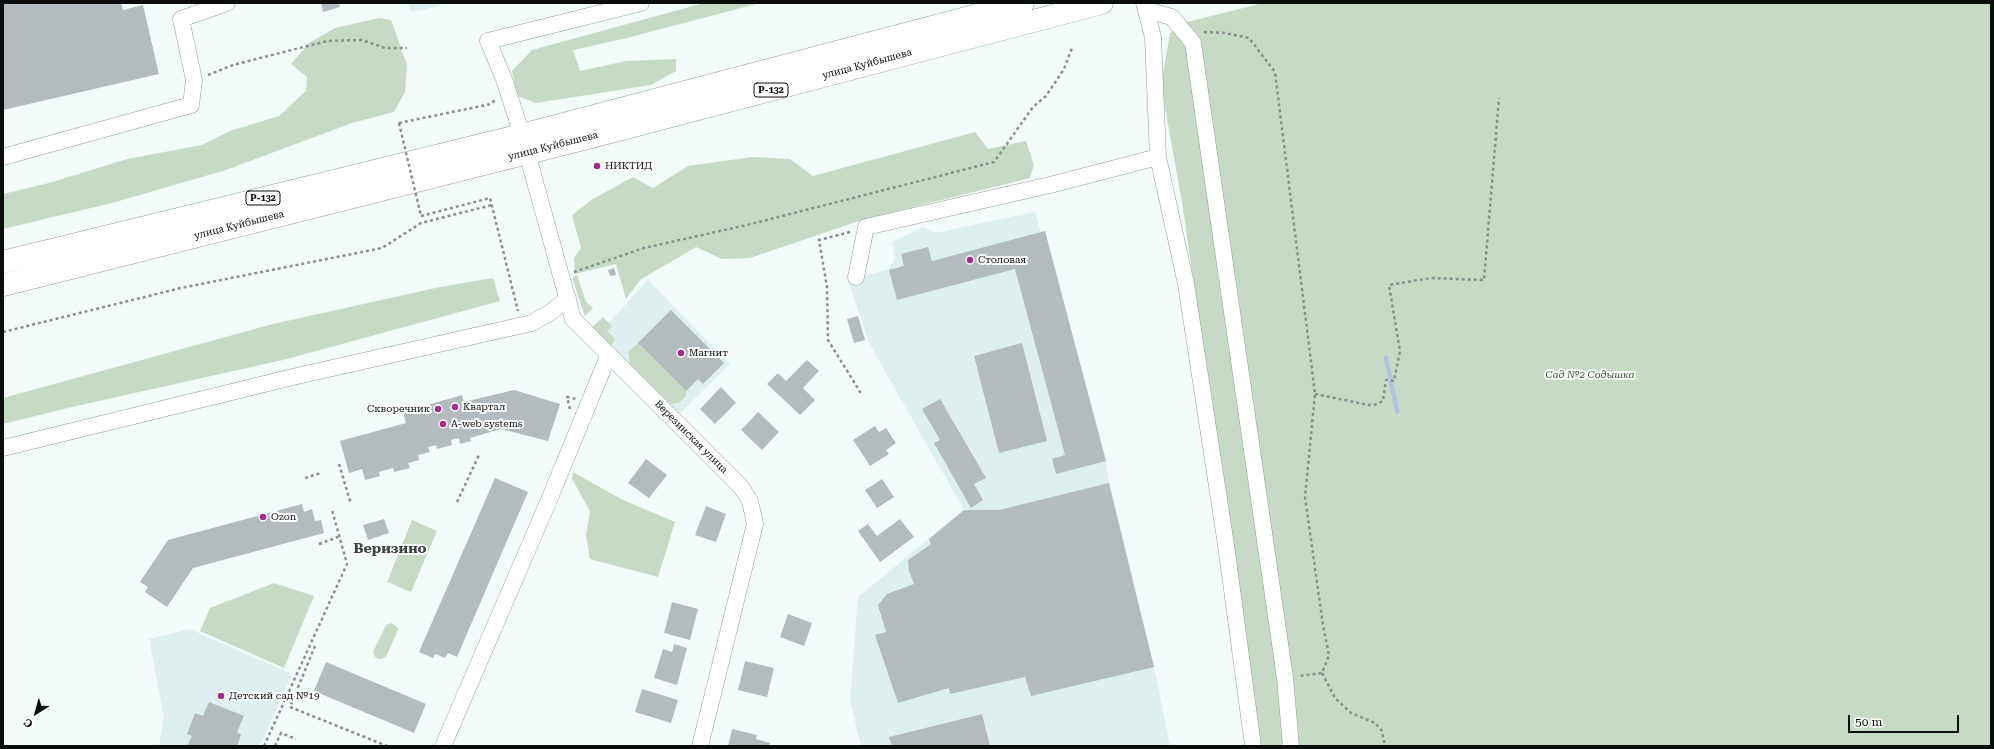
<!DOCTYPE html>
<html>
<head>
<meta charset="utf-8">
<style>
  body { margin:0 }
  #map { position:relative; width:1994px; height:749px; overflow:hidden; background:#f2fafa; font-family:"Roboto Serif",serif }
  canvas { display:block }
  .frame { position:absolute; inset:0; border:4px solid #0b0d0d; pointer-events:none }
  .north { position:absolute; left:16px; top:693px; width:40px; height:40px; -webkit-text-stroke:3px #fff; paint-order:stroke; rotate:217deg; font-size:11px; font-weight:700; line-height:16px; text-align:center; color:#0b0d0d }
  .north::after { content:''; display:block; margin:auto; width:14px; height:18px; background:#0b0d0d; clip-path:polygon(50% 0,100% 100%,50% 72%,0 100%) }
  .scale { position:absolute; left:1848px; top:715px; width:111px; height:18px; box-sizing:border-box; border:2px solid #0b0d0d; border-top:0; padding-left:5px; font-size:12px; line-height:14px; white-space:nowrap; color:#0b0d0d; -webkit-text-stroke:3px #fff; paint-order:stroke }
</style>
</head>
<body>
<div id="map">
<canvas width="1994" height="749"></canvas>
<div class="frame"></div>
<div class="north">С</div>
<div class="scale">50 m</div>
</div>
<script>
const ctx = document.querySelector('canvas').getContext('2d');
ctx.lineJoin = 'round';
function fill(path, color) { ctx.fillStyle = color; ctx.fill(path, 'evenodd'); }
const toPath = rows => new Path2D(rows.map(r => 'M' + r).join(''));
function trace(path, color, width, dash) { ctx.strokeStyle = color; ctx.lineWidth = width; ctx.lineCap = dash ? 'butt' : 'round'; ctx.setLineDash(dash || []); ctx.stroke(path); }
function write(font, color, halo, rows, align = 'center') {
  ctx.font = font + ' "Roboto Serif",serif'; ctx.lineWidth = 4; ctx.setLineDash([]); ctx.textBaseline = 'middle'; ctx.strokeStyle = halo; ctx.fillStyle = color; for (const [text, x, y, turn = 0] of rows) {
    ctx.save(); ctx.translate(x, y); ctx.rotate((+turn || 0) * Math.PI / 180); ctx.textAlign = isNaN(turn) ? turn : align; if (halo) ctx.strokeText(text, 0, 0); ctx.fillText(text, 0, 0); ctx.restore();
  }
}
const built = toPath([
  [408,3,439,3,440,6,411,12],
  [1035,212,1106,461,1109,483,1154,667,1170,746,861,746,850,700,858,597,964,510,870,345,848,280,889,269,895,259,892,242,923,227,935,233],
  [648,280,730,364,678,415,598,335],
  [190,629,292,674,260,746,159,746,164,718,149,639]
]);
const green = toPath([
  [704,3,760,3,623,39,573,50,580,71,626,61,676,59,676,71,651,85,536,103,517,96,512,71,532,50],
  [1263,3,1991,3,1991,746,1259,746,1183,208,1161,85,1170,33,1187,22],
  [379,18,391,20,407,65,405,92,394,112,352,123,226,170,112,203,3,229,3,194,49,183,127,159,202,145,230,131,279,116,306,91,307,77,291,64,309,43,335,28],
  [975,132,988,149,1026,141,1034,165,1030,178,865,219,750,258,722,259,696,247,640,280,626,299,616,264,575,274,574,258,581,248,572,215,593,199,633,177,653,188,688,166,752,157,790,159,813,176],
  [577,275,586,302,593,308,585,316,572,278],
  [493,278,500,301,283,360,72,407,3,424,3,398,273,324,440,287],
  [603,317,612,326,607,331,615,339,611,346,592,327],
  [638,343,686,391,686,396,679,403,671,404,630,364,628,352],
  [573,472,621,499,675,522,658,577,590,559,586,535,590,511,572,479],
  [412,520,437,531,411,592,387,582],
  [274,583,314,596,284,668,200,631,210,608],
  [392,623,397,627,398,630,386,657,380,659,375,657,373,652,386,625]
]);
const stream = toPath([
  [1386,358,1397,411]
]);
const building = toPath([
  [3,3,121,3,123,10,143,5,159,74,3,110],
  [321,3,339,3,340,7,323,12],
  [1045,231,1106,461,1056,474,1052,459,1065,455,1015,269,897,300,889,270,904,266,901,254,928,247,932,261],
  [614,268,616,275,610,276,608,270],
  [671,310,724,363,703,384,698,379,686,391,638,343],
  [858,316,865,340,854,343,847,319],
  [1022,343,1047,441,999,453,974,356],
  [807,360,819,371,803,388,815,400,800,415,767,384,778,373,786,381],
  [721,387,736,403,715,424,700,409],
  [514,390,560,404,548,441,501,429,470,438,471,441,460,444,459,438,451,440,452,445,437,449,436,445,428,447,430,452,418,455,419,460,408,463,410,468,394,472,393,468,379,472,380,476,365,480,362,469,349,473,340,441,406,423,403,412,462,395,464,402],
  [940,399,986,478,974,484,983,500,971,508,934,443,940,440,922,409],
  [758,412,779,432,762,450,741,430],
  [875,426,879,432,886,428,896,443,886,450,889,454,870,466,853,440],
  [646,459,667,475,649,498,628,483],
  [495,478,528,492,457,657,448,653,445,658,435,654,433,658,419,652],
  [882,479,894,497,877,508,865,490],
  [1109,483,1154,667,1031,696,1025,677,950,694,949,688,898,703,875,635,886,632,878,605,887,594,914,584,909,571,908,560,931,544,929,539,964,510,999,510],
  [302,504,304,512,312,509,315,521,321,520,324,533,193,568,167,607,145,592,148,587,140,582,168,540],
  [706,506,726,514,716,542,695,535],
  [384,519,389,533,368,540,363,525],
  [900,519,914,537,880,562,858,531,868,524,877,536],
  [672,602,698,609,690,640,664,633],
  [788,614,812,623,804,646,780,637],
  [674,644,687,648,677,685,654,678,663,649,672,652],
  [745,661,774,668,767,697,738,690],
  [326,662,426,704,414,733,314,691],
  [642,689,678,700,671,723,635,712],
  [209,702,244,716,237,732,241,735,237,746,187,746,192,736,187,734,195,713,203,716],
  [982,714,990,746,892,746,889,737],
  [732,729,757,735,756,739,770,743,769,746,728,746]
]);
const path = toPath([
  [1204,32,1225,33,1249,38,1275,72,1315,394,1305,497,1323,625,1329,655,1322,673,1299,676],
  [208,75,233,65,327,41,362,40,385,48,407,48],
  [399,123,491,104,495,100],
  [421,216,490,198,518,311],
  [850,232,819,240,827,287,828,340,862,395],
  [574,272,644,248,747,225,994,162,1033,107,1046,96,1064,69,1072,48],
  [3,332,181,288,382,248,421,223,492,205],
  [1315,394,1369,405,1374,405,1383,401,1386,380,1394,381,1400,351,1389,285,1431,278,1484,280,1499,98],
  [570,409,567,397,576,399],
  [339,464,351,504],
  [305,478,321,473],
  [457,502,480,453],
  [319,544,338,537],
  [315,646,290,707,387,746],
  [1322,673,1335,698,1351,713,1375,723,1382,731,1385,746],
  [264,746,347,564,332,510],
  [275,746,281,733,296,739]
]);
const minor = toPath([
  [641,3,488,41,504,79,522,135,573,319,741,487,750,501,755,524,700,746],
  [1144,3,1153,37,1158,157,1186,284,1226,545,1253,746],
  [1146,10,1172,17,1193,43,1285,678,1291,746],
  [3,157,191,105,194,80,181,19,227,3],
  [856,277,866,227,1054,184,1158,157],
  [3,448,297,376,532,323,551,312,568,298],
  [443,746,549,500,609,354]
]);
const highway = toPath([
  [3,262,522,135,1023,3],
  [3,285,591,137,1102,3]
]);
const pathBridge = toPath([
  [399,123,421,216]
]);
const markers = [
  [597,166,4,"#9f2e8b"],
  [970,260,4,"#9f2e8b"],
  [681,353,4,"#9f2e8b"],
  [455,407,4,"#9f2e8b"],
  [438,409,4,"#9f2e8b"],
  [443,424,4,"#9f2e8b"],
  [263,517,4,"#9f2e8b"],
  [221,696,4,"#9f2e8b"]
];
const shields = [
  [771,90,34],
  [263,198,34]
];
const shieldNames = [
  ["Р-132",771,90],
  ["Р-132",263,198]
];
const streetNames = [
  ["улица Куйбышева",867,64,-15],
  ["улица Куйбышева",553,146,-14],
  ["улица Куйбышева",239,225,-14],
  ["Верезинская улица",691,437,45]
];
const poiNames = [
  ["НИКТИД",605,166],
  ["Столовая",978,260],
  ["Магнит",689,353],
  ["Квартал",463,407],
  ["Скворечник",430,409,"right"],
  ["A-web systems",451,424],
  ["Ozon",271,517],
  ["Детский сад №19",229,696]
];
const parkNames = [
  ["Сад №2 Содышка",1590,375]
];
const districtNames = [
  ["Веризино",390,549]
];
fill(built, '#deefef');
fill(green, '#c7dac5');
trace(stream, '#aec3dc', 4.5);
fill(building, '#b4bbbe');
trace(minor, '#959c9c', 17);
trace(highway, '#959c9c', 23);
trace(path, '#898e8e', 2.5, [3, 3]);
trace(minor, '#fff', 16);
trace(highway, '#fff', 22);
trace(pathBridge, '#898e8e', 2.5, [3, 3]);
for (const [x, y, r, color] of markers) { const dot = new Path2D(); dot.arc(x, y, r, 0, 2 * Math.PI); ctx.fillStyle = color; ctx.fill(dot); trace(dot, '#fff', 1.5); }
for (const [x, y, w] of shields) { const box = new Path2D(); box.roundRect(x - w / 2, y - 7, w, 14, 3); ctx.fillStyle = '#fff'; ctx.fill(box); trace(box, '#0b0d0d', 1); }
write('bold 9px', '#0b0d0d', null, shieldNames);
write('10px', '#0b0d0d', '#fff', streetNames);
write('10px', '#0b0d0d', '#fff', poiNames, 'left');
write('italic 10px', '#31532e', '#fff', parkNames);
write('bold 14px', '#3c4242', '#fff', districtNames);
</script>
</body>
</html>
